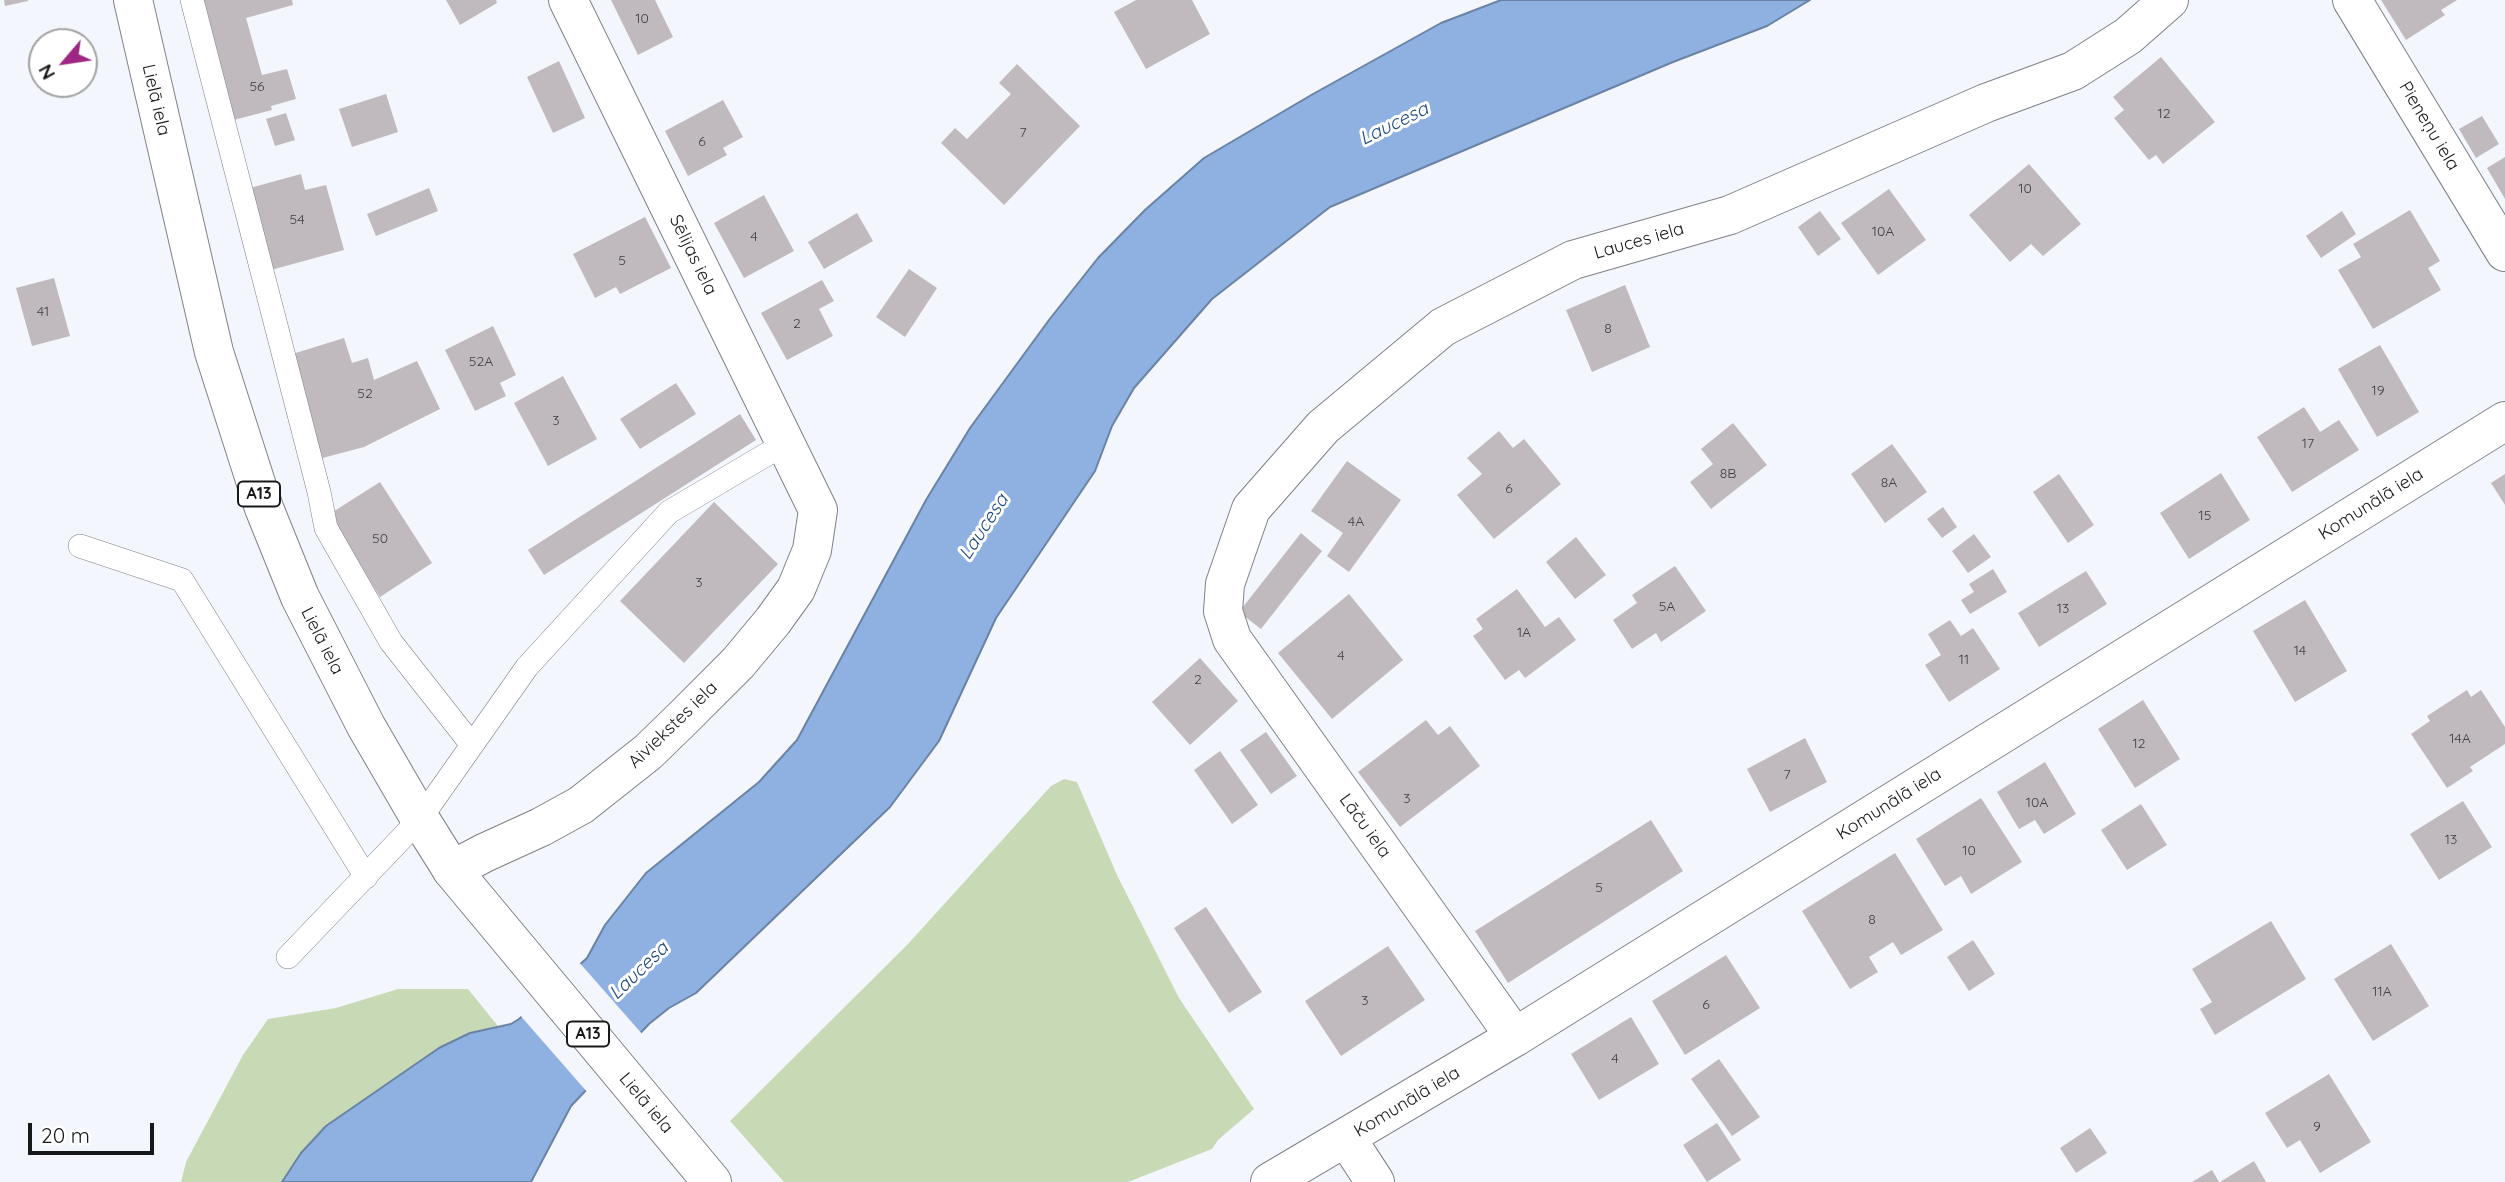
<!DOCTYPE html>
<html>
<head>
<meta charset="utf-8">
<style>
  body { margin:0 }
  #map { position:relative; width:2505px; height:1182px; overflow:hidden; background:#f4f6fd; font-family:Quicksand,sans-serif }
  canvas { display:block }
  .north { position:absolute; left:28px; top:28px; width:70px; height:70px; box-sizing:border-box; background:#fff; border:2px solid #a2a3a3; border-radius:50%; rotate:241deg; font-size:19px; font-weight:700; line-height:28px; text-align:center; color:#17181a }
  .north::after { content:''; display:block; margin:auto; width:24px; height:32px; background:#9d2782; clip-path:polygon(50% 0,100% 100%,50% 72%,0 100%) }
  .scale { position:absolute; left:28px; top:1123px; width:126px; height:32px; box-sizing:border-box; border:4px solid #17181a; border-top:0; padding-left:9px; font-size:21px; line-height:24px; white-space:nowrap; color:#17181a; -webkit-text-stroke:5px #fff; paint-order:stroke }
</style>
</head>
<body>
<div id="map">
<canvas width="2505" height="1182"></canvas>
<div class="north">N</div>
<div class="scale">20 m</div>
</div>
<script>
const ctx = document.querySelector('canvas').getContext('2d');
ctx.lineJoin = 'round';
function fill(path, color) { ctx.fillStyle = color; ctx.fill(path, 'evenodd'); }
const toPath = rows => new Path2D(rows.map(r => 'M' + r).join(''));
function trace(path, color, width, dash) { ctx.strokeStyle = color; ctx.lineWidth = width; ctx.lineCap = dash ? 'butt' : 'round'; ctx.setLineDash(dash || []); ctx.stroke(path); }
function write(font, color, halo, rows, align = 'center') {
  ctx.font = font + ' Quicksand,sans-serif'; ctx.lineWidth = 6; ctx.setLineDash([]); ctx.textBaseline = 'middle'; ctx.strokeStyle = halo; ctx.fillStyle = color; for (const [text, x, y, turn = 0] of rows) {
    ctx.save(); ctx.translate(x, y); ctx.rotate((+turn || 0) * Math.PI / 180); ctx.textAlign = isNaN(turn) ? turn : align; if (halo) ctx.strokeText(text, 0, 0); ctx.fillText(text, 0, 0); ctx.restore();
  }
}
const green = toPath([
  [1064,779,1077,782,1117,875,1179,998,1254,1109,1218,1140,1212,1149,1128,1182,784,1182,730,1121,908,944,1051,786],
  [398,989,468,989,498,1026,470,1033,439,1048,326,1126,301,1153,282,1182,181,1182,186,1162,243,1055,268,1019,336,1008]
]);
const water = toPath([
  [1501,0,1810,0,1767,26,1673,62,1330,207,1212,299,1134,388,1112,426,1095,471,996,618,939,741,890,807,696,993,669,1008,649,1024,571,1106,531,1182,282,1182,301,1153,326,1126,439,1048,470,1033,511,1024,519,1019,587,958,605,925,646,873,759,782,797,740,926,500,970,428,1049,320,1098,258,1145,210,1204,158,1313,94,1441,23,1501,0]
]);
const pier = toPath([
  [578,961,643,1035,588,1093,519,1014]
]);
const building = toPath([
  [4,0,28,0,28,1,5,6],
  [198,0,292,0,293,5,246,18,262,75,287,69,296,99,271,106,272,110,230,121],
  [446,0,496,0,497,3,460,25],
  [611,0,655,0,673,37,638,55],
  [1136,0,1192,0,1210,34,1146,69,1114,12],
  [2381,0,2457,0,2441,10,2445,15,2406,40],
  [2161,57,2215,122,2163,164,2156,155,2149,160,2114,118,2124,110,2113,97],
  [559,61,585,118,553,133,527,77],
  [1017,64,1080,126,1004,205,941,143,955,128,967,139,1011,94,999,83],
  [386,94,398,132,352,147,339,109],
  [723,100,743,137,723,148,727,155,688,176,665,131],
  [286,113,295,140,275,146,266,119],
  [2482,116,2499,144,2476,158,2459,129],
  [2505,157,2505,199,2487,168],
  [2029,164,2081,224,2043,256,2031,244,2010,262,1969,215],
  [301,174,305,190,326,185,344,250,271,270,250,188],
  [429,188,438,211,376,236,367,214],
  [1889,189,1926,240,1878,275,1841,223],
  [764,195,794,251,744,278,714,223],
  [2410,210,2440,261,2428,268,2441,290,2373,329,2338,270,2361,257,2353,244],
  [1820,211,1841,239,1818,256,1798,227],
  [2342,211,2356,234,2321,258,2306,236],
  [857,213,873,241,824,269,808,242],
  [645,217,671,268,620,294,616,287,595,298,573,254],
  [909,269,937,288,905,337,876,317],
  [54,278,70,336,32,346,16,288],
  [822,280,834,301,819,309,833,336,787,360,761,313],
  [1625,285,1650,347,1592,372,1566,310],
  [493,326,516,375,500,383,506,396,475,411,445,350],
  [344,338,352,363,368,358,374,380,417,361,440,409,364,447,315,460,286,356],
  [2380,345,2419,412,2377,437,2338,369],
  [563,376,597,439,548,466,514,403],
  [676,383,696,414,640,449,620,419],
  [2304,407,2320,432,2339,420,2359,450,2292,492,2257,437],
  [740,414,756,440,544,575,528,550],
  [1733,423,1767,465,1711,509,1690,482,1713,464,1701,449],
  [1499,431,1513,448,1524,439,1561,484,1494,539,1457,495,1482,474,1467,458],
  [1892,444,1927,492,1885,523,1851,474],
  [1347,461,1401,500,1349,572,1327,556,1343,533,1311,511],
  [2221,473,2250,520,2189,559,2160,513],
  [2059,474,2094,525,2068,543,2033,492],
  [2505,474,2505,505,2491,483],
  [380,482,432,563,380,597,328,515],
  [714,502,778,564,684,663,620,601],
  [1943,507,1957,527,1942,538,1927,519],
  [1301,533,1322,551,1261,629,1239,612],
  [1974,534,1991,557,1968,573,1952,551],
  [1576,537,1606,575,1575,599,1546,562],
  [1675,566,1706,611,1661,642,1656,633,1632,649,1613,620,1637,603,1632,595],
  [1993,569,2007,592,1970,614,1961,600,1974,592,1969,584],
  [2086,571,2107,604,2039,647,2018,613],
  [1517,589,1545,627,1559,617,1576,640,1525,678,1519,670,1505,680,1473,636,1483,629,1476,619],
  [1349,594,1403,660,1332,719,1278,653],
  [2305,600,2347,671,2295,702,2253,631],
  [1950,620,1961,636,1973,628,2000,669,1949,702,1925,665,1941,655,1928,634],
  [1200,658,1238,701,1190,745,1152,702],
  [2467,690,2471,697,2481,690,2505,727,2505,744,2470,767,2473,771,2447,788,2411,734,2430,721,2427,716],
  [2143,700,2180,759,2135,788,2098,729],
  [1426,720,1438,735,1450,726,1480,766,1400,827,1358,772],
  [1266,732,1297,776,1271,794,1240,750],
  [1805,738,1827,782,1770,812,1747,769],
  [1220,751,1258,805,1232,824,1194,770],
  [2045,762,2076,814,2044,834,2035,820,2019,829,1997,792],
  [1981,798,2022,862,1971,894,1961,876,1945,886,1916,839],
  [2463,801,2492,847,2439,880,2410,834],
  [2141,804,2167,845,2127,870,2101,830],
  [1651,820,1683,871,1508,983,1475,931],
  [1895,853,1943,930,1901,955,1893,942,1869,957,1878,972,1850,989,1802,911],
  [1206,907,1262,992,1229,1013,1174,928],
  [2271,921,2306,979,2215,1035,2200,1009,2212,1002,2192,969],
  [1973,940,1995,974,1969,991,1947,957],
  [2391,944,2429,1006,2373,1041,2334,979],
  [1388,946,1425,1000,1341,1056,1305,1001],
  [1726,955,1760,1008,1685,1055,1652,1001],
  [1631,1017,1659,1064,1599,1100,1571,1054],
  [1719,1059,1760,1117,1732,1136,1691,1079],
  [2329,1074,2371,1142,2320,1173,2300,1140,2287,1148,2265,1113],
  [1717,1123,1741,1160,1707,1182,1683,1145],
  [2090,1128,2107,1153,2076,1173,2060,1148],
  [2254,1161,2266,1182,2220,1182],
  [2212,1170,2219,1182,2192,1182]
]);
const service = toPath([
  [192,0,319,492,326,528,391,642,472,745],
  [80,546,182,580,366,877],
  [288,957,420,819,527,667,669,512,786,443]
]);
const minor = toPath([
  [2352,0,2505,252],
  [452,870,484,853,541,827,581,805,648,752,682,719,738,663,773,621,796,589,812,550,818,510,568,0],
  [1515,1037,1232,639,1223,611,1225,584,1251,509,1323,427,1443,327,1573,260,1730,215,1986,103,2073,71,2128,36,2169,0],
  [1347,1139,1375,1182]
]);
const tertiary = toPath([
  [1270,1182,1515,1037,2505,421]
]);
const primary = toPath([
  [133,0,214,352,264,508,300,597,366,726,420,819,452,870,712,1182]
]);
const numberNames = [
  ["10",642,19],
  ["56",257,87],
  ["12",2164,114],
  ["7",1023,133],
  ["6",702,142],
  ["10",2025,189],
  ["54",297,220],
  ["10A",1883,232],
  ["4",754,237],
  ["5",622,261],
  ["41",43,312],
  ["2",797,324],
  ["8",1608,329],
  ["52A",481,362],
  ["19",2378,391],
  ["52",365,394],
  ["3",556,421],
  ["17",2308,444],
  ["8B",1728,474],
  ["8A",1889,483],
  ["6",1509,489],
  ["15",2205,516],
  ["4A",1356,522],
  ["50",380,539],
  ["3",699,583],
  ["5A",1667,607],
  ["13",2063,609],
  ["1A",1524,633],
  ["14",2300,651],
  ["4",1341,656],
  ["11",1964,660],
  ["2",1198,680],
  ["14A",2460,739],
  ["12",2139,744],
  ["7",1787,775],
  ["3",1407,799],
  ["10A",2037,803],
  ["13",2451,840],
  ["10",1969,851],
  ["5",1599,888],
  ["8",1872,920],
  ["11A",2382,992],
  ["3",1365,1001],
  ["6",1706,1005],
  ["4",1615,1059],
  ["9",2317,1127]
];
const shields = [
  [259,494,42],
  [588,1034,42]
];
const shieldNames = [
  ["A13",259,494],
  ["A13",588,1034]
];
const streetNames = [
  ["Lielā iela",156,100,77],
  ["Pieneņu iela",2429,126,59],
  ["Lauces iela",1639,241,-16],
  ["Sēlijas iela",693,255,64],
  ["Komunālā iela",2371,504,-32],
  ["Lielā iela",322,641,63],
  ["Aiviekstes iela",673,725,-44],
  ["Komunālā iela",1889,804,-32],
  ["Lāču iela",1365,826,54],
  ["Komunālā iela",1407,1102,-31],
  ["Lielā iela",646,1103,50]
];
const waterNames = [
  ["Laucesa",1394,124,-26],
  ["Laucesa",984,527,-57],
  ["Laucesa",639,971,-44]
];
fill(green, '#c7dab5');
fill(water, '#8eb1e1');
trace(water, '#6a83a5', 2);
fill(pier, '#f4f6fd');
fill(building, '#c0babf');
trace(service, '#7f8187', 24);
trace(minor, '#7f8187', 40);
trace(tertiary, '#7f8187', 40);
trace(primary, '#7f8187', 40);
trace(service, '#fff', 23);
trace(minor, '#fff', 38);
trace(tertiary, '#fff', 38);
trace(primary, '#fff', 38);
write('14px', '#414043', null, numberNames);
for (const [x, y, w] of shields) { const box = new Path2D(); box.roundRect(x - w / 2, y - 12.5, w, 25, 5); ctx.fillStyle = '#fff'; ctx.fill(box); trace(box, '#17181a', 2); }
write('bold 16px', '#17181a', null, shieldNames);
write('18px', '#17181a', '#fff', streetNames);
write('italic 19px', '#1a4882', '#fff', waterNames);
</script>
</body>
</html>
